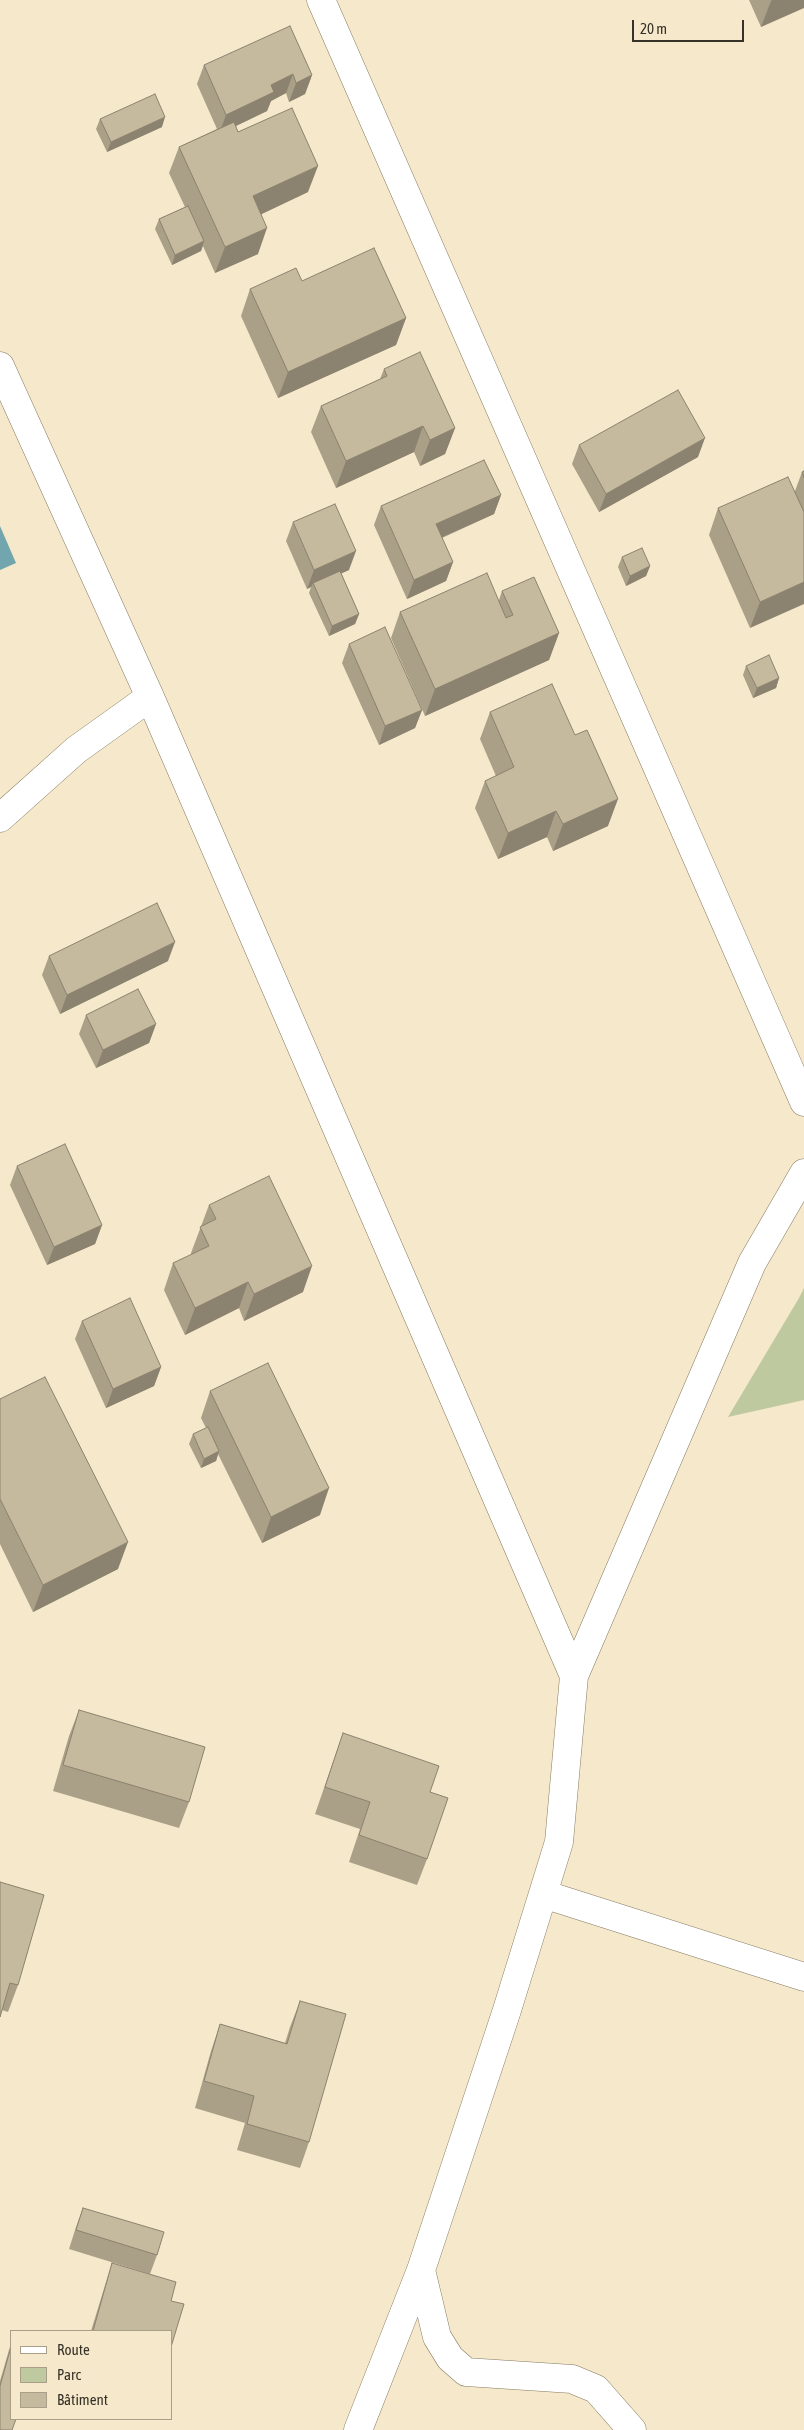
<!DOCTYPE html>
<html>
<head>
<meta charset="utf-8">
<style>
  body { margin:0 }
  #map { position:relative; width:804px; height:2430px; overflow:hidden; background:#f5e8cb; font-family:"Asap Condensed",sans-serif }
  canvas { display:block }
  .legend { position:absolute; left:10px; top:2330px; width:162px; height:90px; box-sizing:border-box; background:#f5e8cb; border:1px solid #a99f89; margin:0; padding:6px 9px; list-style:none; font-size:15px; color:#373227 }
  .legend li { display:flex; align-items:center; gap:10px; height:25px }
  .legend b { width:25px; border:1px solid #a99f89 }
  .scale { position:absolute; left:632px; top:20px; width:112px; height:22px; box-sizing:border-box; border:2px solid #373227; border-top:0; padding-left:6px; font-size:15px; line-height:18px; white-space:nowrap; color:#373227; -webkit-text-stroke:4px #f5e8cb; paint-order:stroke }
</style>
</head>
<body>
<div id="map">
<canvas width="804" height="2430"></canvas>
<ul class="legend">
<li><b style="height:6px;background:#fff"></b>Route</li>
<li><b style="height:14px;background:#bfc9a0"></b>Parc</li>
<li><b style="height:14px;background:#c6ba9e"></b>Bâtiment</li>
</ul>
<div class="scale">20 m</div>
</div>
<script>
const ctx = document.querySelector('canvas').getContext('2d');
ctx.lineJoin = 'round';
function fill(path, color) { ctx.fillStyle = color; ctx.fill(path, 'evenodd'); }
const toPath = rows => new Path2D(rows.map(r => 'M' + r).join(''));
function trace(path, color, width, dash) { ctx.strokeStyle = color; ctx.lineWidth = width; ctx.lineCap = dash ? 'butt' : 'round'; ctx.setLineDash(dash || []); ctx.stroke(path); }
const green = toPath([
  [804,1288,804,1400,728,1417,799,1298]
]);
const water = toPath([
  [0,526,16,563,0,570]
]);
const minor = toPath([
  [321,0,804,1102],
  [0,366,150,697,574,1676],
  [0,818,76,750,150,697],
  [543,1894,804,1977],
  [421,2270,437,2337,450,2358,466,2372,572,2379,596,2389,632,2430],
  [358,2430,421,2270,507,2010,559,1842,574,1676,752,1263,804,1173]
]);
const wall = toPath([
  [749,0,804,0,761,27],
  [204,65,312,75,305,94,289,102,286,93,271,101,267,111,236,126,238,132,308,192,261,214,258,254,215,273,203,246,201,251,172,265,155,229,159,219,185,207,169,173,179,147,217,129,197,84],
  [100,119,162,127,107,152,96,129],
  [302,281,406,318,396,345,278,398,241,316,250,289],
  [384,369,455,428,445,454,420,466,414,452,336,488,311,432,321,406,380,379],
  [579,445,698,457,599,512,572,464],
  [804,471,804,512,750,628,709,535,718,508,795,491,802,472],
  [501,495,494,514,442,538,453,562,446,581,407,599,374,525,381,506],
  [293,522,349,570,341,573,359,614,355,624,329,636,309,593,311,587,307,589,286,541],
  [622,557,650,566,646,576,626,586,618,567],
  [502,591,559,633,549,660,425,716,391,638,400,612,499,600],
  [349,644,422,710,415,728,379,745,342,663],
  [746,666,779,678,776,688,753,698,743,675],
  [490,712,608,826,553,851,547,837,498,859,475,808,485,781,496,776,480,739],
  [49,956,168,961,60,1014,42,975],
  [86,1015,156,1024,149,1043,96,1068,79,1034],
  [17,1166,102,1225,95,1244,47,1265,10,1185],
  [209,1205,303,1292,244,1321,239,1308,185,1335,164,1290,173,1263,191,1255,191,1253],
  [82,1321,161,1367,154,1386,106,1408,75,1339],
  [210,1391,320,1515,262,1543,218,1454,216,1461,201,1468,189,1444,193,1434,206,1428,201,1418],
  [0,1399,118,1569,33,1612,0,1544],
  [79,1710,189,1802,179,1828,53,1791,69,1736],
  [343,1733,430,1792,427,1859,417,1885,349,1862,360,1829,315,1814],
  [0,1882,18,1985,8,2012,2,2010],
  [300,2001,309,2142,300,2168,237,2150,245,2123,195,2108,211,2051,220,2024,285,2043,290,2027],
  [83,2208,157,2255,150,2274,69,2249,76,2227],
  [112,2263,171,2301,171,2331,91,2331,106,2282],
  [11,2343,11,2419,0,2430,0,2381]
]);
const shadedWall = toPath([
  [772,0,804,0,804,8,761,27,771,1],
  [293,74,286,93,271,101,267,111,219,134,226,115,271,85],
  [312,75,305,94,289,102,296,83],
  [165,117,162,127,107,152,111,142],
  [318,166,308,192,243,223,253,196],
  [267,228,258,254,215,273,225,247],
  [204,241,201,251,172,265,175,255],
  [406,318,396,345,278,398,288,372],
  [423,426,414,452,336,488,346,461],
  [455,428,445,454,420,466,430,440],
  [705,438,698,457,599,512,606,494],
  [501,495,494,514,429,543,436,524],
  [356,551,349,570,314,586,313,583,311,587,307,589,314,570],
  [453,562,446,581,407,599,414,580],
  [650,566,646,576,626,586,630,576],
  [804,582,804,604,750,628,760,602],
  [359,614,355,624,329,636,332,626],
  [559,633,549,660,425,716,435,689],
  [779,678,776,688,753,698,757,688],
  [422,710,415,728,379,745,385,726],
  [618,799,608,826,553,851,563,824],
  [556,811,547,837,498,859,508,833],
  [175,942,168,961,60,1014,67,995],
  [156,1024,149,1043,96,1068,103,1050],
  [102,1225,95,1244,47,1265,54,1247],
  [312,1266,303,1292,244,1321,254,1294],
  [248,1282,239,1308,185,1335,195,1308],
  [161,1367,154,1386,106,1408,113,1389],
  [219,1451,216,1461,201,1468,204,1459],
  [329,1488,320,1515,262,1543,271,1517],
  [128,1542,118,1569,33,1612,43,1585]
]);
const building = toPath([
  [290,26,312,75,296,83,293,74,271,85,274,92,226,115,204,65,290,26],
  [155,94,165,117,111,142,100,119,155,94],
  [292,108,318,166,253,196,267,228,225,247,179,147,234,122,238,132,292,108],
  [188,206,204,241,175,255,159,219,188,206],
  [374,248,406,318,288,372,250,289,296,268,302,281,374,248],
  [420,352,455,428,430,440,423,426,346,461,321,406,387,376,384,369,420,352],
  [678,390,705,438,606,494,579,445,678,390],
  [484,460,501,495,436,524,453,562,414,580,381,506,484,460],
  [804,471,804,478,802,472,804,471],
  [788,477,804,512,804,582,760,602,718,508,788,477],
  [335,504,356,551,314,570,293,522,335,504],
  [642,548,650,566,630,576,622,557,642,548],
  [340,571,359,614,332,626,313,583,340,571],
  [487,573,506,618,513,615,502,591,534,577,559,633,435,689,400,612,487,573],
  [385,627,422,710,385,726,349,644,385,627],
  [769,655,779,678,757,688,746,666,769,655],
  [552,684,575,735,587,730,618,799,563,824,556,811,508,833,485,781,514,767,490,712,552,684],
  [157,903,175,942,67,995,49,956,157,903],
  [138,989,156,1024,103,1050,86,1015,138,989],
  [65,1144,102,1225,54,1247,17,1166,65,1144],
  [269,1176,312,1266,254,1294,248,1282,195,1308,173,1263,209,1246,200,1227,216,1219,209,1205,269,1176],
  [130,1298,161,1367,113,1389,82,1321,130,1298],
  [268,1363,329,1488,271,1517,210,1391,268,1363],
  [45,1377,128,1542,43,1585,0,1499,0,1399,45,1377],
  [208,1427,219,1451,204,1459,193,1434,208,1427],
  [79,1710,205,1747,189,1802,63,1765,79,1710],
  [343,1733,439,1766,430,1792,448,1798,427,1859,359,1835,370,1802,325,1787,343,1733],
  [0,1882,44,1895,18,1985,10,1983,0,2017,0,1882],
  [300,2001,346,2014,309,2142,247,2124,254,2096,204,2081,220,2024,287,2044,300,2001],
  [83,2208,164,2232,157,2255,76,2230,83,2208],
  [112,2263,176,2282,171,2301,184,2304,171,2347,171,2331,93,2331,112,2263],
  [11,2347,11,2419,16,2419,12,2430,0,2430,0,2386,11,2347]
]);
fill(green, '#bfc9a0');
fill(water, '#71a6ae');
trace(minor, '#867b61', 29);
trace(minor, '#fff', 28);
fill(wall, '#aaa088');
fill(shadedWall, '#8b826f');
fill(building, '#c6ba9e');
trace(building, '#8b826f', 1);
</script>
</body>
</html>
